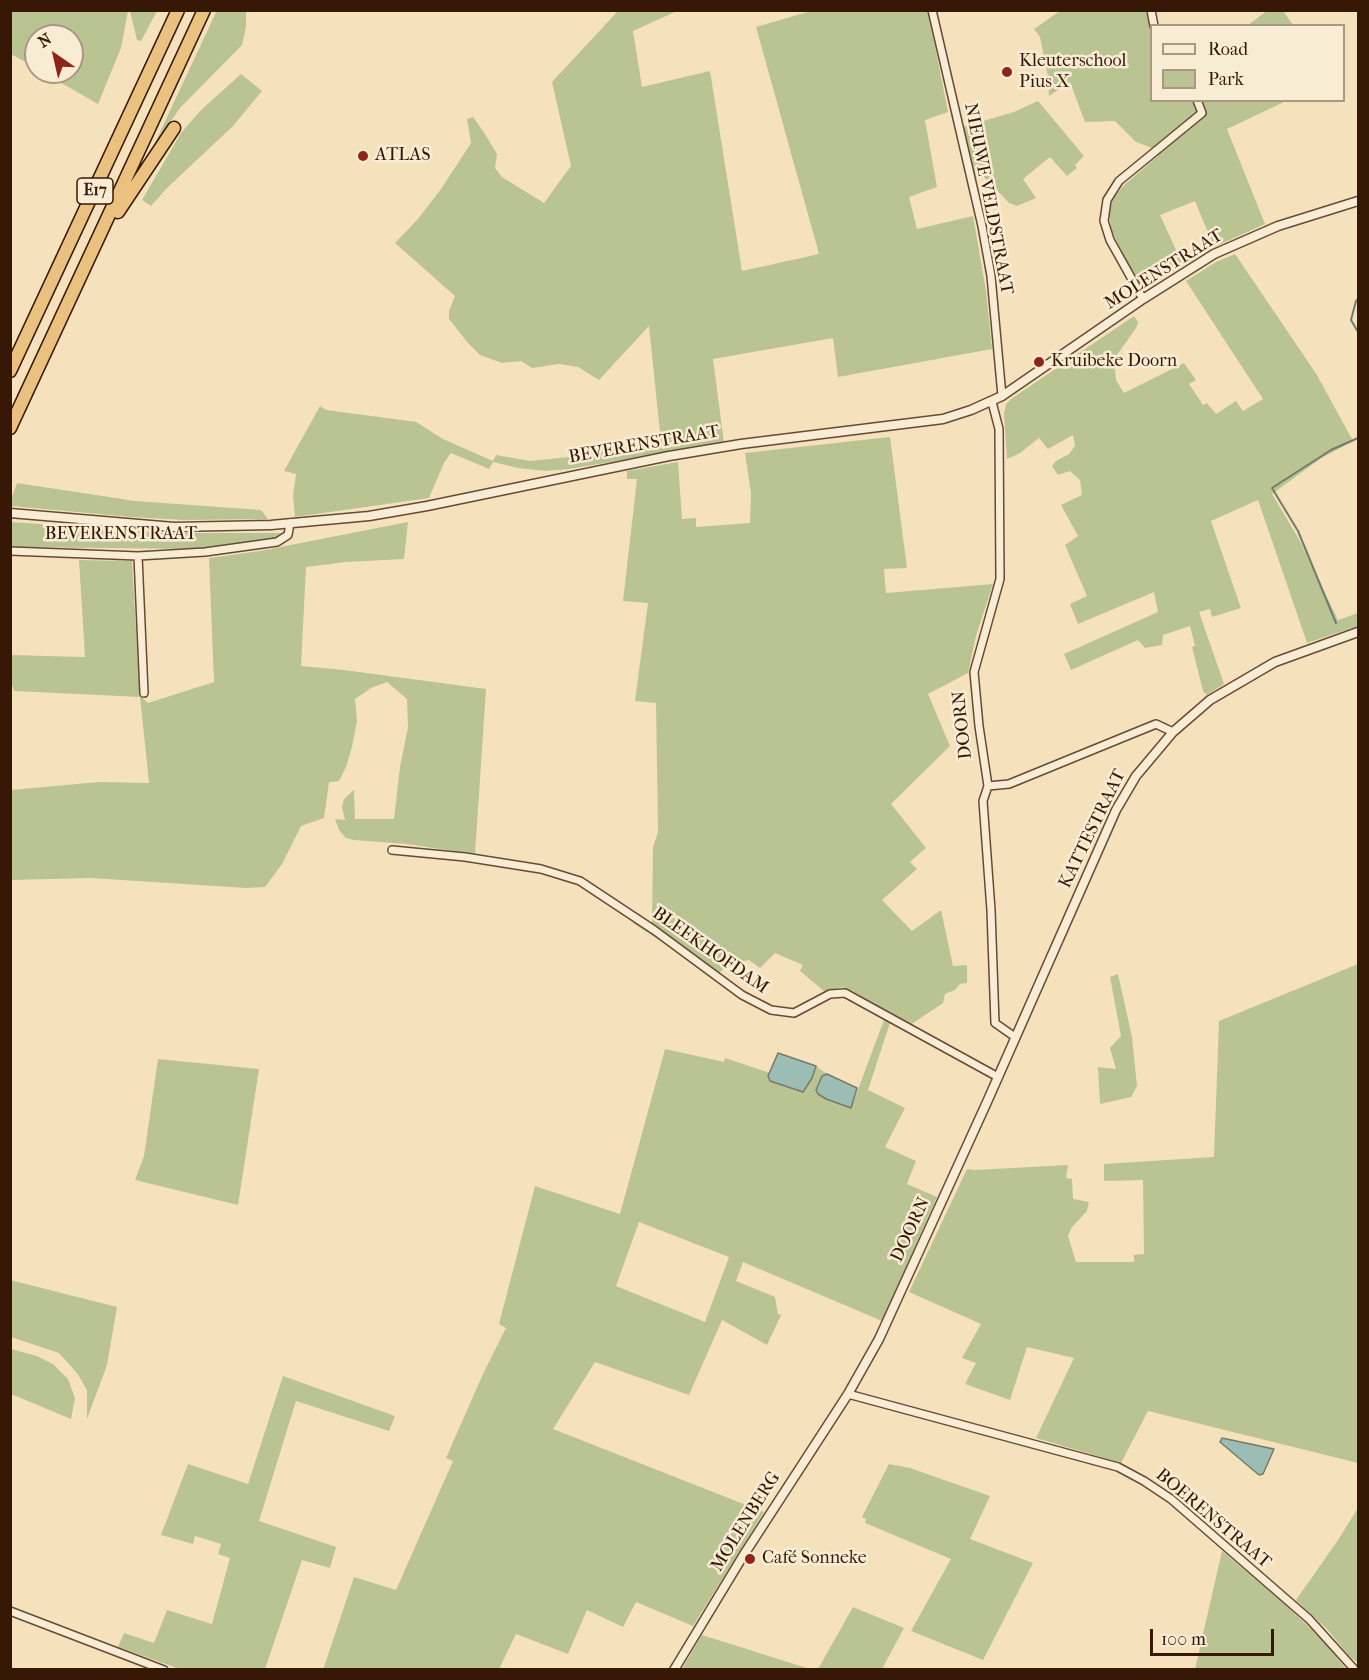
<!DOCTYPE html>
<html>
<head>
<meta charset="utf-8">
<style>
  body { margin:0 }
  #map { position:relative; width:1369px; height:1680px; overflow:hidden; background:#f5e2bd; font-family:"IM FELL French Canon",serif }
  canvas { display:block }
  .frame { position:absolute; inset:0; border:12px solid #371807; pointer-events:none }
  .legend { position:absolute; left:1150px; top:24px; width:195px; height:78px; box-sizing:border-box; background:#f8ecd4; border:2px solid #ab9782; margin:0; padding:8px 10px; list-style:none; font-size:18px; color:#371807 }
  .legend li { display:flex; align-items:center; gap:12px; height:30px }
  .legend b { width:30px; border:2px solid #ab9782 }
  .north { position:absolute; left:24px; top:24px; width:60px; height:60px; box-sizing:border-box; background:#f8ecd4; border:2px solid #ab9782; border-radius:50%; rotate:326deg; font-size:16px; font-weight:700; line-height:24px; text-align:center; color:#371807 }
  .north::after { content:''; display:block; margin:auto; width:21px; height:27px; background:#8f2418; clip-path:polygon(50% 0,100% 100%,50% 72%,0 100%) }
  .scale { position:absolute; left:1150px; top:1629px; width:124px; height:27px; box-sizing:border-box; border:3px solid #371807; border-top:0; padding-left:8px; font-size:18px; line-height:21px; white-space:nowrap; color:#371807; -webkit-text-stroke:4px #f8ecd4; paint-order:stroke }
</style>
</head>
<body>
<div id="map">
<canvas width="1369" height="1680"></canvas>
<div class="frame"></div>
<ul class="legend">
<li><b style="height:8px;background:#f8ecd4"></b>Road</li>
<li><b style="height:16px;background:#bac493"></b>Park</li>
</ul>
<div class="north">N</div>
<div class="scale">100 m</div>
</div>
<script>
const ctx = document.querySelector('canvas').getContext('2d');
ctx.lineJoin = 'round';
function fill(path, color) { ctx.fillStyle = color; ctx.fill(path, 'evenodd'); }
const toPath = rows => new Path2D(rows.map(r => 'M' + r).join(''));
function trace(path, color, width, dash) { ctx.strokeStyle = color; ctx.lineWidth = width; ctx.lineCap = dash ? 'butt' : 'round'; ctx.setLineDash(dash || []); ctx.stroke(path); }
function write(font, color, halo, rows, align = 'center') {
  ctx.font = font + ' "IM FELL French Canon",serif'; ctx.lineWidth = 5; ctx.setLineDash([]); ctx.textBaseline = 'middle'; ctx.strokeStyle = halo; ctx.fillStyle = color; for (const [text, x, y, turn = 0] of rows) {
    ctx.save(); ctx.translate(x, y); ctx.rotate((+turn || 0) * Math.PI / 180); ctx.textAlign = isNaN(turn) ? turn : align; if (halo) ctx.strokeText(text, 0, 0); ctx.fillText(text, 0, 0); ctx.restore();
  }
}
const green = toPath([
  [11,10,128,11,121,48,98,104,42,72,72,72,72,36,36,36,36,68,11,54],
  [217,10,246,11,246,27,242,45,180,108,154,145],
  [1268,10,1283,11,1293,25,1248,25],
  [130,11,157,11,141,41,137,40],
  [618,11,677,11,633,31,642,87,710,71,742,271,819,254,756,27,811,11,928,11,948,112,925,120,937,187,909,197,917,229,973,216,986,291,992,349,838,377,833,338,713,359,724,443,569,469,545,471,518,468,493,462,489,469,451,453,444,463,429,498,295,517,293,496,296,474,284,471,320,406,326,410,416,422,443,439,493,461,496,455,530,461,569,457,661,442,649,326,599,380,578,367,559,364,532,368,521,361,502,363,480,355,468,343,449,319,449,311,455,296,395,243,417,220,441,189,471,143,467,119,473,117,485,134,497,154,495,168,502,177,544,203,571,166,552,82],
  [1060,11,1146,11,1151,35,1152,100,1286,101,1227,129,1265,224,1214,247,1195,201,1160,215,1183,265,1146,289,1141,288,1112,232,1108,210,1111,202,1123,186,1158,156,1154,147,1152,148,1136,142,1115,121,1085,122,1070,82,1049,96,1048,77,1040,37,1034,29],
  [241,74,262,91,233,126,166,189,151,206,142,200,181,133,200,111],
  [1038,101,1084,156,1075,165,1077,168,1067,176,1050,157,1023,179,1036,198,1017,206,1009,203,984,177,976,178,963,127,1014,112],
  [1235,254,1317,375,1353,441,1320,459,1272,494,1300,541,1338,620,1358,613,1358,626,1307,643,1258,500,1211,521,1241,608,1212,617,1210,609,1199,612,1224,684,1207,695,1203,691,1192,647,1195,646,1190,626,1163,635,1162,645,1145,648,1138,640,1071,670,1064,654,1158,612,1154,592,1078,624,1070,604,1087,596,1065,545,1078,536,1061,505,1082,495,1080,480,1070,471,1058,475,1052,466,1056,461,1069,454,1075,446,1073,435,1048,449,1039,438,1020,453,1007,459,1004,414,1006,404,1011,399,1134,316,1138,322,1136,328,1114,359,1116,380,1124,393,1184,363,1196,380,1189,384,1203,405,1207,403,1216,414,1236,401,1243,411,1263,399,1186,281,1216,262],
  [890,437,907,568,884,569,886,593,993,584,976,636,968,673,928,694,950,746,891,804,926,848,910,862,917,869,882,900,912,931,941,910,953,966,967,965,967,983,960,984,955,990,945,994,943,1003,910,1025,851,990,842,987,825,992,800,971,803,965,775,953,760,968,749,960,729,964,718,974,687,958,633,923,639,914,652,923,653,847,658,832,656,703,635,701,648,603,623,601,637,479,627,479,627,471,678,462,682,519,696,518,696,527,750,523,751,493,745,453],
  [17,483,135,501,261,510,268,519,184,520,132,517,11,506,11,500],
  [10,522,170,533,283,533,279,538,233,546,195,549,11,547],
  [408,522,404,559,346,562,306,567,301,666,344,670,486,689,475,854,406,844,354,840,346,838,339,830,335,819,345,820,342,807,344,799,354,790,355,819,394,819,400,767,408,727,407,699,387,682,371,688,355,699,357,721,352,747,346,767,339,781,329,782,324,818,301,826,282,864,265,887,246,888,91,878,11,880,11,790,99,782,149,783,140,697,14,691,11,681,11,655,85,657,79,560,132,561,140,696,148,703,214,682,209,558,260,551],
  [1358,964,1358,1463,1148,1411,1121,1463,1036,1438,1074,1358,1027,1347,1010,1400,965,1384,976,1363,962,1358,981,1324,909,1292,967,1169,975,1170,1068,1165,1066,1178,1072,1179,1073,1199,1089,1202,1087,1211,1072,1227,1068,1236,1076,1262,1134,1262,1134,1255,1144,1254,1143,1180,1104,1181,1104,1164,1214,1157,1219,1021],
  [1118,974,1132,1037,1137,1086,1131,1097,1100,1104,1098,1067,1116,1069,1110,1048,1121,1036,1110,977],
  [884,1020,890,1023,868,1090,905,1108,885,1147,916,1161,907,1184,937,1197,882,1321,743,1262,736,1281,775,1297,778,1314,781,1315,767,1345,722,1320,689,1395,595,1362,553,1429,764,1512,693,1626,636,1602,623,1627,587,1610,568,1654,516,1634,499,1669,323,1670,354,1577,396,1590,453,1461,446,1458,483,1374,506,1328,499,1324,535,1186,620,1214,665,1049,724,1062,725,1058,770,1073,768,1076,812,1078,816,1066,827,1074,822,1076,851,1108],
  [639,1222,729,1257,705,1322,616,1286],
  [158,1059,259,1069,238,1205,135,1180,144,1156],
  [10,1280,117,1307,107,1365,87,1419,87,1390,77,1373,59,1353,11,1337],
  [11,1349,37,1356,53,1364,68,1379,75,1398,71,1419,11,1394],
  [283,1376,395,1416,389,1431,296,1401,259,1521,336,1547,330,1568,302,1560,265,1669,180,1669,118,1647,124,1633,154,1643,167,1610,212,1624,230,1558,218,1554,221,1544,195,1536,193,1544,161,1535,188,1464,248,1484],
  [889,1464,910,1468,990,1496,970,1539,1033,1563,983,1660,911,1631,951,1559,865,1523,866,1519,862,1517],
  [1358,1508,1358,1663,1349,1656,1327,1629,1296,1600,1336,1543],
  [1222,1551,1279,1599,1324,1641,1346,1669,1195,1669],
  [853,1607,904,1628,882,1669,818,1669],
  [702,1635,810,1669,682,1669]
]);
const water = toPath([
  [778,1053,816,1066,812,1078,803,1092,770,1081,768,1076,778,1053],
  [827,1074,857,1088,851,1108,826,1099,818,1094,816,1090,822,1076,827,1074],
  [1222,1438,1274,1449,1263,1474,1259,1475,1220,1442,1222,1438]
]);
const stream = toPath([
  [1358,299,1356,301,1351,320,1358,332],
  [1336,623,1298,531,1272,488,1331,450,1358,438]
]);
const minor = toPath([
  [932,10,982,226,991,276,1002,396],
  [1151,10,1154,26],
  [1143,299,1110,240,1104,221,1107,200,1119,181,1202,113,1197,100],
  [992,402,999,429,1000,579,974,672,979,726,988,786,983,801,991,910,995,1023,1015,1037],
  [10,551,138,556,205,552,277,542,288,535,290,523],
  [138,556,144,693],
  [988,786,1009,784,1156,724,1173,732],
  [392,850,465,857,541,869,580,881,654,930,742,995,771,1010,794,1013,830,994,845,993,998,1077],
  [848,1394,1118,1467,1144,1481,1171,1499,1309,1619,1355,1670],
  [10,1611,164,1670]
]);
const tertiary = toPath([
  [10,513,174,527,271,525,369,516,427,506,669,456,741,444,943,419,971,410,1002,396,1143,299,1214,254,1278,226,1358,201],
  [674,1670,743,1556,848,1394,879,1339,987,1102,1116,810,1136,776,1173,732,1210,700,1275,662,1358,632]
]);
const motorway = toPath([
  [118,212,174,128],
  [10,371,178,10],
  [10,428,204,10]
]);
const markers = [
  [1007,72,6,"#8f2418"],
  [363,156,6,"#8f2418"],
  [1039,362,6,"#8f2418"],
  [750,1559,6,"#8f2418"]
];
const shields = [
  [95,191,36]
];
const shieldNames = [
  ["E17",95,191]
];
const poiNames = [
  ["Kleuterschool",1019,62],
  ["Pius X",1019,83],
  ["ATLAS",375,156],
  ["Kruibeke Doorn",1051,362],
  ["Café Sonneke",762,1559]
];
const streetNames = [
  ["NIEUWE VELDSTRAAT",988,199,79],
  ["MOLENSTRAAT",1164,270,-32],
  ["BEVERENSTRAAT",644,445,-10],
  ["BEVERENSTRAAT",121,535],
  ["DOORN",963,725,-96],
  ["KATTESTRAAT",1093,829,-64],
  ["BLEEKHOFDAM",710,951,35],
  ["DOORN",911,1230,-65],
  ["BOERENSTRAAT",1213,1519,40],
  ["MOLENBERG",746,1522,-58]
];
fill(green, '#bac493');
fill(water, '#9cbdb3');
trace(water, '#747b6e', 1.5);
trace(stream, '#747b6e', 2);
trace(minor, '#664a34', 10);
trace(tertiary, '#664a34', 11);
trace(motorway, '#371807', 15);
trace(minor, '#f8ecd4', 7);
trace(tertiary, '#f8ecd4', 8);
trace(motorway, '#eac17e', 12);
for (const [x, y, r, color] of markers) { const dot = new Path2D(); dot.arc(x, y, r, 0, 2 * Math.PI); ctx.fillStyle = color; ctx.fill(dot); trace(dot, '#f8ecd4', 2); }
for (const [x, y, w] of shields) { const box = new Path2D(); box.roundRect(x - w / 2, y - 13, w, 26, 4.5); ctx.fillStyle = '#f8ecd4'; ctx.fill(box); trace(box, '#371807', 1.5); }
write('bold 16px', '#371807', null, shieldNames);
write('18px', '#371807', '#f8ecd4', poiNames, 'left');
write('18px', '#371807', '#f8ecd4', streetNames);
</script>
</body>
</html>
